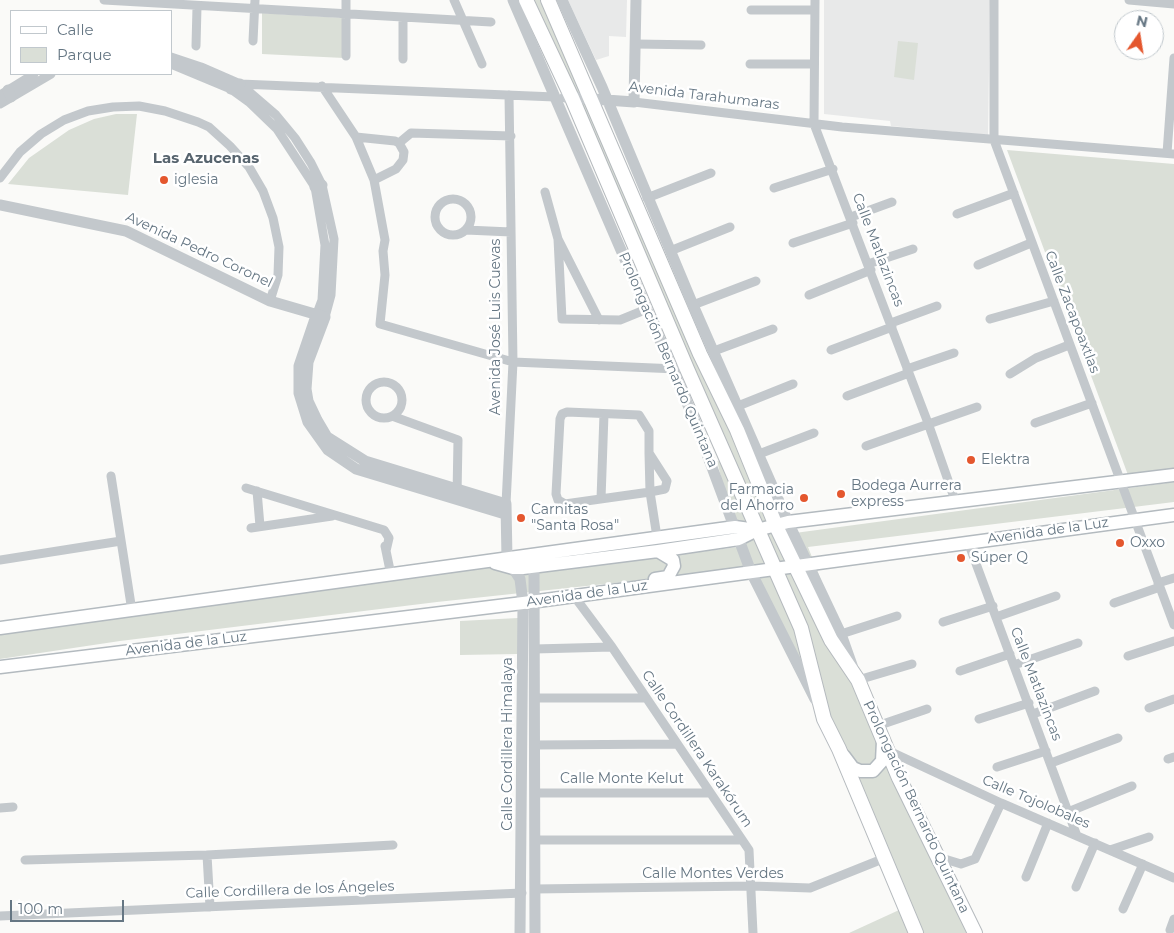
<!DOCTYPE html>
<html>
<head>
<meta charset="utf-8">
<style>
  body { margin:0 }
  #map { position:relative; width:1174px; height:933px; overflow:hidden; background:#fafaf8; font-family:Montserrat,sans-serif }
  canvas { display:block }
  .legend { position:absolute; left:10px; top:10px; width:162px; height:65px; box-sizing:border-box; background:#fff; border:1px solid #c1c8cd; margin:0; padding:6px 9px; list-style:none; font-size:15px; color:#657683 }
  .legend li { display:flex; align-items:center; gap:10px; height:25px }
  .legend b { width:25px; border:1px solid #c1c8cd }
  .north { position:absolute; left:1114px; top:10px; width:50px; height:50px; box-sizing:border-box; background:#fff; border:1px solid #c1c8cd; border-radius:50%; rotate:13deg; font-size:14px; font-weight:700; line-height:20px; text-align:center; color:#657683 }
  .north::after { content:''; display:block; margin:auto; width:18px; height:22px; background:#e4572e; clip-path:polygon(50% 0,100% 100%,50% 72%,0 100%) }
  .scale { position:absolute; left:10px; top:900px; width:114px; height:22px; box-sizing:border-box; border:2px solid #657683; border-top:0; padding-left:6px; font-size:15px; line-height:18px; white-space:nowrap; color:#657683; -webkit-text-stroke:4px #fff; paint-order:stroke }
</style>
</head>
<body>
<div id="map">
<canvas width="1174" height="933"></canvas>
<ul class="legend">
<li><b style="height:6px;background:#fff"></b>Calle</li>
<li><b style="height:14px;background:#dadfd7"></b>Parque</li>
</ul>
<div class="north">N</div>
<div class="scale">100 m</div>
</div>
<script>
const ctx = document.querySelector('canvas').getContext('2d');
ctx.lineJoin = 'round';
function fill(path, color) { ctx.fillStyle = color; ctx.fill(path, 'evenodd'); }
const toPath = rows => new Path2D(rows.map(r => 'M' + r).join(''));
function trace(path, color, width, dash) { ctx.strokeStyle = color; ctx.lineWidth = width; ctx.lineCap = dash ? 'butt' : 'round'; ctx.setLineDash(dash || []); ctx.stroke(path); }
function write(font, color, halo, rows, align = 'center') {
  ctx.font = font + ' Montserrat,sans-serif'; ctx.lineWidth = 5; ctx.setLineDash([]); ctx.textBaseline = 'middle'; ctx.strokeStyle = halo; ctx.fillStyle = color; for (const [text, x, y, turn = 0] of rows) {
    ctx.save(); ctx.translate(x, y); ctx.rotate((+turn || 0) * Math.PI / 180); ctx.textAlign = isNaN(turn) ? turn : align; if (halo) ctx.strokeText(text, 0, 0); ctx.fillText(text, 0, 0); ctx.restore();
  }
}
const built = toPath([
  [568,0,627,0,626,37,609,36,609,56,596,60],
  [824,0,990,0,988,135,891,126,890,121,824,114]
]);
const green = toPath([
  [521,0,544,0,780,535,1174,482,1174,502,808,547,918,826,969,933,849,933,910,905,871,812,745,569,437,602,120,641,0,659,0,631,491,566,518,575,738,547,717,461,725,462],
  [262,13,344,18,344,58,262,54],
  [898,41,918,43,914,80,894,77],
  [116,114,137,114,128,195,8,184,29,158,69,130,94,119],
  [1007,150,1174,164,1174,469,1128,475],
  [518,618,518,654,460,655,460,621]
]);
const minor = toPath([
  [104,0,491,22],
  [454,0,482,64],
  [815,0,814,124,928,423,956,503],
  [994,0,994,140,1174,625],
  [1129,0,1174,4],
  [751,10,814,10],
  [253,41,255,0],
  [635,44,701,45],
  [196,46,197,7],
  [346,56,346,0],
  [171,57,201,67,240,84,276,115,295,138,311,163,322,185,334,239,331,295,325,317],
  [403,59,403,17],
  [171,64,231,89,249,102,277,129,315,187,325,245,322,300,316,316],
  [750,64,814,64],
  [240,84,555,97],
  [322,86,356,137,374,180,385,240,383,251,385,275,380,324,513,362,677,369],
  [0,95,34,74],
  [634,102,842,127,1174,154],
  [0,104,51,74],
  [356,137,395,141,399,143,404,152,403,160,396,169,374,180],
  [399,143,411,133,511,136],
  [1167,153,1174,58],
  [0,178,20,152,41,134,64,120,88,111,113,107,139,106,165,111,198,122,209,127,230,146,249,167,263,191,273,218,279,247,278,275,270,301],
  [774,188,833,169],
  [545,192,558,239,599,320],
  [647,198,711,173],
  '435 217a18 18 0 1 1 36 0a18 18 0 1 1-36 0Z',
  [957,214,1014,193],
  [851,217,892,202],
  [466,230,511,232],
  [558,239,562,319,620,320,647,309],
  [793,243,853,223],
  [670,251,730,227],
  [868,264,913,249],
  [978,265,1031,243],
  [809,295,871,270],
  [693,305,756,281],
  [990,319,1054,301],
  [891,323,937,306],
  [831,350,892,327],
  [714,351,773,329],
  [907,369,954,353],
  [1010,374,1036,358,1069,345],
  '366 400a18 18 0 1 1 36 0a18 18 0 1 1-36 0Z',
  [847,396,909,373],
  [738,406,793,384],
  [392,416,458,440,457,495],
  [1035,423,1092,403],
  [866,446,977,407],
  [649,453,667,481,665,489,650,492,565,504,558,500,556,494,560,419,562,414,567,412,639,415,649,431,649,453,650,492,657,537],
  [759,454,814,433],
  [111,476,132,611],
  [246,488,384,530,389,538,386,551],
  [257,491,260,526],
  [601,499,604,414],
  [506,504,513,362,509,95],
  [251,528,332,516],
  [968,542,1077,836],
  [385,546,391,575],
  [0,560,121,541],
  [1158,583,1174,578],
  [574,596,612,647,749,850,753,933],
  [1114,603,1160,587],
  [996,617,1056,596],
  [943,622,993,606],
  [841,634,897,616],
  [534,649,612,647],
  [1128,656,1174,641],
  [1014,665,1078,643],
  [960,671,1010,654],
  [858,680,912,664],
  [534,698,646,698],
  [1149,708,1174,699],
  [1033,714,1095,691],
  [979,719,1029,703],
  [877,726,927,709],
  [534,745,677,744],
  [887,750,1001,803,1174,878],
  [1168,759,1174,757],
  [1051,763,1118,738],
  [997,767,1046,751],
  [535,793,710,793],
  [0,808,13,807],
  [1068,812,1132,786],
  [535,840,741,840],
  [1110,850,1149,837],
  [207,855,210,907],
  [938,857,961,864,975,859,1001,803],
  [25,860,207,855,393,845],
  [1026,877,1048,823],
  [1076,887,1095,843],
  [535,889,752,886,810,888,885,858],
  [1123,909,1143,864],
  [0,916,522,893],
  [1170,930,1174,919]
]);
const tertiary = toPath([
  [513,0,694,419,751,572,815,699],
  [562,0,602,87,693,305,788,522,841,634,852,665],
  [231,89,240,84],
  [8,90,11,97],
  [565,97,634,102,636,0],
  [315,187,322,185],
  [0,205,126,231,270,301,325,317,308,362,306,389,308,401,317,420,327,437,365,461,506,504,507,559,520,579,523,603,520,933],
  [316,316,299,366,299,393,308,422,328,450,356,469,505,514],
  [534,566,535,933]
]);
const secondary = toPath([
  [495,563,513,568,523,568,658,551,739,539,757,530,788,522,1174,475],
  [655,579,668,577,674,566,673,560,658,551],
  [0,628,735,527,757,530],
  [0,667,523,603,1174,515],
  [844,756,853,768,860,771,873,771,882,761,883,741]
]);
const primary = toPath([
  [526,0,572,98,687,369,801,628,824,719,839,749,916,933],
  [548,0,700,354,737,430,776,526,831,640,858,680,899,778,975,933]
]);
const markers = [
  [164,180,5,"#e4572e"],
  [971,460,5,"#e4572e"],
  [841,494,5,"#e4572e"],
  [804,498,5,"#e4572e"],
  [521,518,5,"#e4572e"],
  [1120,543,5,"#e4572e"],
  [961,558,5,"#e4572e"]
];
const streetNames = [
  ["Avenida Tarahumaras",704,96,7],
  ["Avenida Pedro Coronel",199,250,25],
  ["Calle Matlazincas",878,250,69],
  ["Calle Zacapoaxtlas",1072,312,69],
  ["Avenida José Luis Cuevas",496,327,-90],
  ["Prolongación Bernardo Quintana",668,360,67],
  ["Avenida de la Luz",1048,531,-8],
  ["Avenida de la Luz",587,594,-8],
  ["Avenida de la Luz",186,644,-7],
  ["Calle Matlazincas",1036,684,69],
  ["Calle Cordillera Himalaya",508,744,-90],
  ["Calle Cordillera Karakórum",697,749,56],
  ["Calle Monte Kelut",622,779],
  ["Calle Tojolobales",1036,802,23],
  ["Prolongación Bernardo Quintana",916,807,65],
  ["Calle Montes Verdes",713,874],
  ["Calle Cordillera de los Ángeles",290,890,-2]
];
const poiNames = [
  ["iglesia",174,180],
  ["Elektra",981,460],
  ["Bodega Aurrera",851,486],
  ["express",851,502],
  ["Farmacia",794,490,"right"],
  ["del Ahorro",794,506,"right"],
  ["Carnitas",531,510],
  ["\"Santa Rosa\"",531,526],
  ["Oxxo",1130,543],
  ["Súper Q",971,558]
];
const neighbourhoodNames = [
  ["Las Azucenas",206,159]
];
fill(built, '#e8e9e9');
fill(green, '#dadfd7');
trace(secondary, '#b3babf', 15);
trace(primary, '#b5babe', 16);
trace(minor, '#c3c8cc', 9);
trace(tertiary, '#c3c8cc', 11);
trace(secondary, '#fff', 12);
trace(primary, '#fff', 14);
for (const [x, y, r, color] of markers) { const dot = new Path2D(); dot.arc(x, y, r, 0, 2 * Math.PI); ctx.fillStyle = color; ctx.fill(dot); trace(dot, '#fff', 2); }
write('14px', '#657683', '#fff', streetNames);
write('14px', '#657683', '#fff', poiNames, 'left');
write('bold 15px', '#57646e', '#fff', neighbourhoodNames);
</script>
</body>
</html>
